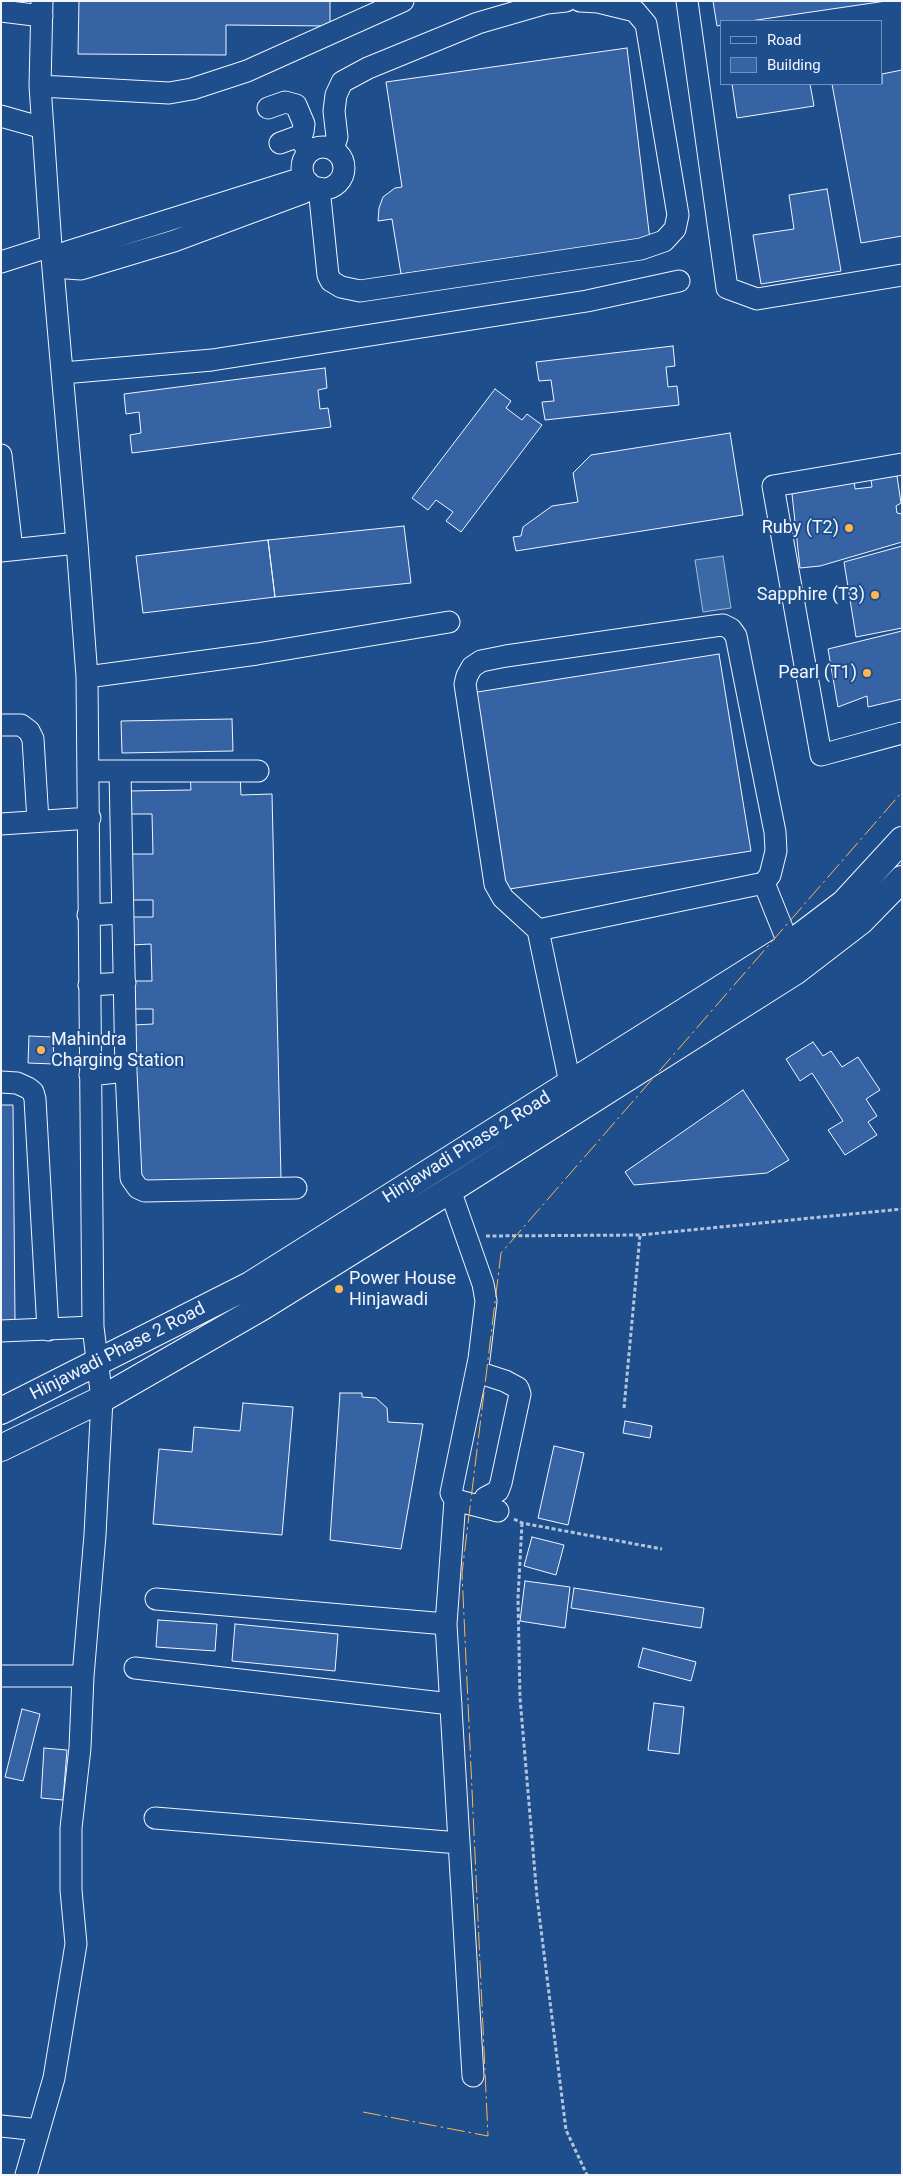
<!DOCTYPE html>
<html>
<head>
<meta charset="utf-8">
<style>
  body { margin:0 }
  #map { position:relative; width:903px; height:2176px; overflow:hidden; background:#1f4e8c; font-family:Roboto,sans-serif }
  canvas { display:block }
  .frame { position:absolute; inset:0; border:2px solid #f2f6ff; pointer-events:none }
  .legend { position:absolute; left:720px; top:20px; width:162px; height:65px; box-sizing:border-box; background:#1f4e8c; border:1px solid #7391ba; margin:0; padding:6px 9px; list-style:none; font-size:15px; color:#f2f6ff }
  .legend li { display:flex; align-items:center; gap:10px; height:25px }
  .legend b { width:25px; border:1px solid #7391ba }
</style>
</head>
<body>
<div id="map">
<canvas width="903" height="2176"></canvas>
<div class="frame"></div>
<ul class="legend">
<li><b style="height:6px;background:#1f4e8c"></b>Road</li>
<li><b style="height:14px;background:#3563a3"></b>Building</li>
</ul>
</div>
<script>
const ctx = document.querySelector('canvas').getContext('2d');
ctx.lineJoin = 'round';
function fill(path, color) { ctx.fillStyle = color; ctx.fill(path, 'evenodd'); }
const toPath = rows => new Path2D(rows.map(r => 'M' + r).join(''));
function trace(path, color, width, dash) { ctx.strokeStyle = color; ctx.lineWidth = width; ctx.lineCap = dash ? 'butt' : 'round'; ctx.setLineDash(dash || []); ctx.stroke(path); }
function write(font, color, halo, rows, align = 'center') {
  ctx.font = font + ' Roboto,sans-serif'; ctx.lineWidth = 4; ctx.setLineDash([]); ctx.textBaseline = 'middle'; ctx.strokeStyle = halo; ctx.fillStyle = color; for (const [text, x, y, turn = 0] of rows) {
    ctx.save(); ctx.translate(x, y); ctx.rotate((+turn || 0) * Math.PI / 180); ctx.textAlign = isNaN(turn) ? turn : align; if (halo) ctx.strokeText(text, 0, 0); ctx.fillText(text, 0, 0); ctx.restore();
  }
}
const water = toPath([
  [723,556,731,608,703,612,695,560,723,556]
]);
const building = toPath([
  [79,1,330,1,330,26,226,25,226,55,78,54,79,1],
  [713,1,886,1,750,21,722,21,722,25,717,26,713,1],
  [627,48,650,240,401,274,392,219,378,221,379,208,383,197,395,188,402,187,386,82,627,48],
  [902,70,902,236,861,243,832,84,882,84,882,74,902,70],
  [732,84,810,84,814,106,737,118,732,84],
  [827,189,841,271,761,284,753,235,794,229,789,195,827,189],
  [673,346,675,366,666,367,668,387,677,386,679,405,545,420,542,402,554,401,551,380,539,381,536,362,673,346],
  [325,368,327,388,318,390,320,409,328,408,331,427,132,453,130,435,141,433,139,412,126,414,124,394,325,368],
  [495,389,511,401,506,408,522,420,527,414,542,425,461,532,446,521,453,512,436,500,428,510,412,498,495,389],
  [730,433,743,515,516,551,513,537,521,536,523,527,552,506,578,502,573,473,591,455,730,433],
  [897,476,901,503,896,506,897,513,902,514,902,542,820,566,800,568,792,494,832,482,854,479,855,489,872,487,871,479,897,476],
  [404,526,411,583,275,597,268,540,404,526],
  [268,540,275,597,143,613,136,556,268,540],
  [902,546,902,628,856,637,844,562,902,546],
  [902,631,902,699,868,707,867,696,838,707,828,649,902,631],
  [719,654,751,851,503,890,471,693,719,654],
  [232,719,233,751,122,753,121,721,232,719],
  [240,773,241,795,272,794,281,1179,138,1182,133,1025,153,1024,153,1009,133,1009,133,981,152,981,151,944,131,945,131,917,153,917,153,900,130,900,129,854,153,854,152,814,128,814,128,791,191,790,190,774,240,773],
  [29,1036,53,1037,54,1064,28,1063,29,1036],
  [813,1042,823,1056,831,1051,842,1067,858,1057,880,1090,866,1099,877,1116,868,1122,877,1135,845,1155,828,1130,843,1121,812,1073,800,1081,786,1059,813,1042],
  [743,1090,789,1160,767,1173,634,1185,625,1172,743,1090],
  [1,1105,13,1105,15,1321,1,1321,1,1105],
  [340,1393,362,1393,362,1397,376,1398,387,1408,388,1422,423,1424,401,1549,330,1540,340,1393],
  [243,1403,293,1407,282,1535,153,1524,159,1449,192,1452,194,1427,240,1431,243,1403],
  [625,1421,652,1426,650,1438,623,1433,625,1421],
  [554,1446,584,1453,568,1525,538,1518,554,1446],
  [532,1537,564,1545,556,1575,524,1566,532,1537],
  [525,1581,570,1587,565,1628,520,1621,525,1581],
  [574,1588,704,1608,701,1628,571,1608,574,1588],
  [158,1620,217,1624,215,1651,156,1647,158,1620],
  [235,1624,338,1634,335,1671,232,1661,235,1624],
  [643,1648,696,1662,691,1681,638,1667,643,1648],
  [654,1703,684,1707,679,1754,648,1750,654,1703],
  [22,1709,40,1714,23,1781,5,1777,22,1709],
  [44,1748,67,1750,63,1800,41,1798,44,1748]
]);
const path = toPath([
  [486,1236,640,1235,902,1209],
  [624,1408,640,1235],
  [514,1519,522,1523,662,1549],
  [522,1523,518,1598,520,1698,537,1897,566,2130,587,2175]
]);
const minor = toPath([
  [687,1,727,288,757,299,902,275],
  [1,11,42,16],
  [40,86,169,93,192,89,247,71,403,1],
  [268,108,285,102,296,105,304,124,303,132,299,136],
  [1,116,43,128],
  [280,143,299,136,306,148],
  '302 168a21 21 0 1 1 42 0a21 21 0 1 1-42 0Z',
  [333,149,337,137,334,111,336,95,342,82,368,68,478,23,547,3,566,1],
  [296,180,308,182,303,193,174,241,81,269,53,267,67,252,296,180],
  [319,188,328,275,331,281,341,287,360,291,641,249,664,241,675,229,678,215,646,24,635,11,598,2,580,1],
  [1,262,51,246],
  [63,373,212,360,587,301,679,281],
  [1,455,12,549],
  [902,464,773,486,821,755,902,733],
  [1,551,77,543],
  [87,677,257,654,449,622],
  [1,725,21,725,29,731,33,739,38,821],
  [89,771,258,771],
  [120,771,126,1071,131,1178,138,1188,145,1191,296,1188],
  [1,824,90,818],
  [764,883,789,945],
  [88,915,123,913],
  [538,930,764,883,770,875,776,851,775,832,736,636,731,629,723,625,714,626,506,656,481,661,472,667,467,676,465,684,495,884,503,898,538,930,570,1083],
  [89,985,125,983],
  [90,1075,126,1071],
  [1,1082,17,1083,28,1088,33,1092,35,1099,48,1330],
  [450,1190,483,1284,486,1301,479,1359,451,1493,455,1500,498,1511],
  [1,1331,93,1327],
  [477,1372,505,1381,518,1388,520,1394,501,1483,498,1491,485,1498,482,1507],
  [156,1599,446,1624,455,1500],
  [446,1624,473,2076],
  [135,1668,451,1704],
  [1,1676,83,1676],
  [155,1818,459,1843],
  [1,2126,39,2130],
  [26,2175,54,2078,76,1944,71,1890,71,1828,80,1748,83,1676,95,1535,102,1399,93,1327,87,677,77,543,51,246,40,86,42,1]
]);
const major = toPath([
  [1,1411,250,1285,782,950,844,903,902,840],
  [1,1448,102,1399,262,1307,450,1190,796,971,861,921,902,879]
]);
const power = toPath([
  [363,2112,488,2136,462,1573,501,1253,902,792]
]);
const markers = [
  [849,528,5,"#ffb74d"],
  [875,595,5,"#ffb74d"],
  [867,673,5,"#ffb74d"],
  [41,1050,5,"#ffb74d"],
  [339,1289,5,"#ffb74d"]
];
const poiNames = [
  ["Ruby (T2)",839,528],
  ["Sapphire (T3)",865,595],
  ["Pearl (T1)",857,673],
  ["Mahindra",51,1040,"left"],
  ["Charging Station",51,1061,"left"],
  ["Power House",349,1279,"left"],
  ["Hinjawadi",349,1300,"left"]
];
const streetNames = [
  ["Hinjawadi Phase 2 Road",467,1148,-32],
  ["Hinjawadi Phase 2 Road",118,1352,-27]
];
fill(water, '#3b69a3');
trace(water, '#a8bbd7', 1);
fill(building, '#3563a3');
trace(building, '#f2f6ff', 1);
trace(minor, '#f2f6ff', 23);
trace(major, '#f2f6ff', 28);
trace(path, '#b3c4dc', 3, [4, 2.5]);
trace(minor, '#1f4e8c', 21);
trace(major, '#1f4e8c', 26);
trace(power, '#ffb74d', 1, [18, 4, 2.5, 4]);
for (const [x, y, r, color] of markers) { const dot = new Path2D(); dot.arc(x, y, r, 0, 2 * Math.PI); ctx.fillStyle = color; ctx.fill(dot); trace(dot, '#1f4e8c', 2); }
write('18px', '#f2f6ff', '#1f4e8c', poiNames, 'right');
write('18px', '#f2f6ff', '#1f4e8c', streetNames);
</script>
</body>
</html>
